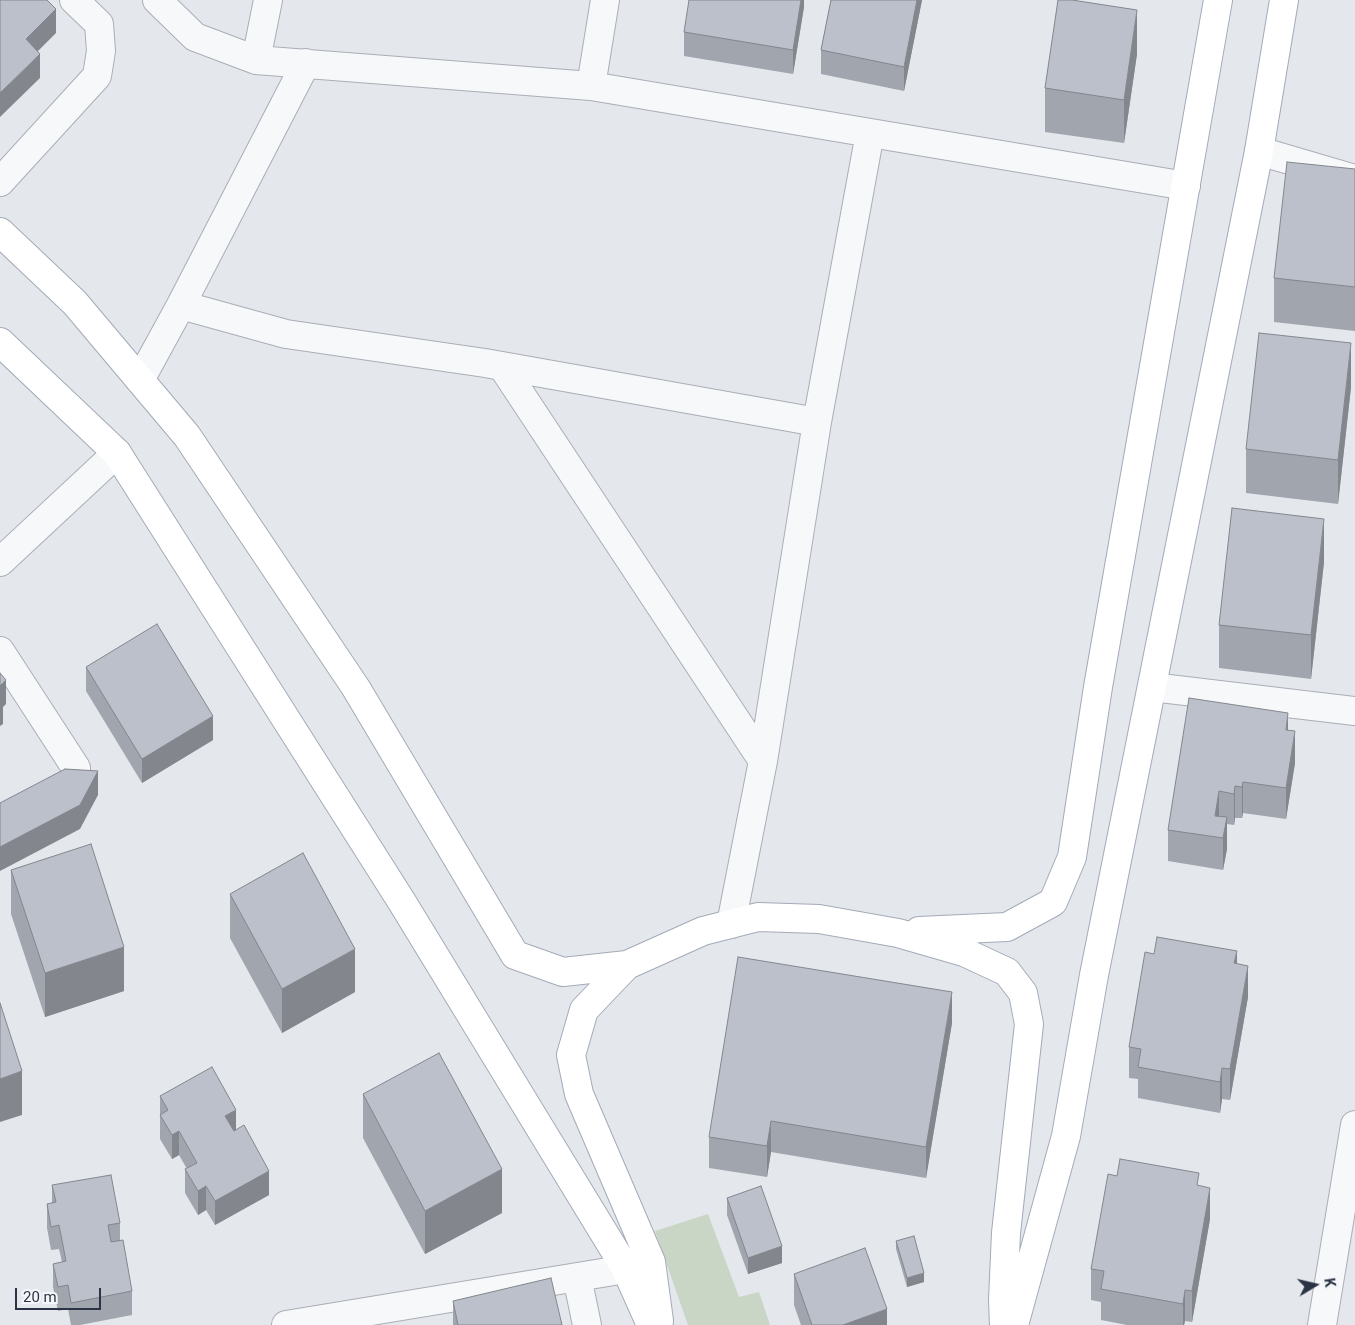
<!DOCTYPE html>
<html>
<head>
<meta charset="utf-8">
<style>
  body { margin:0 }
  #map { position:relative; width:1355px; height:1325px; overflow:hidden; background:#e4e7ec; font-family:Roboto,sans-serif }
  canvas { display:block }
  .north { position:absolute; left:1290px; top:1260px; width:50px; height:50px; -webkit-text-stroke:4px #f4f6f9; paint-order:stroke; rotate:81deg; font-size:14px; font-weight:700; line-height:20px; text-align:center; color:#2b3445 }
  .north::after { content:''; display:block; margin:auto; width:18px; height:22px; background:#2b3445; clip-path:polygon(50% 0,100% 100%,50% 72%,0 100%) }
  .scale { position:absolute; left:15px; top:1288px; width:86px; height:22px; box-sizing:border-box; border:2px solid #2b3445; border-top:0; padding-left:6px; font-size:15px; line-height:18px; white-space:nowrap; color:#2b3445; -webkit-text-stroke:4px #f4f6f9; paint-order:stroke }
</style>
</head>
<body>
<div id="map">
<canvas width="1355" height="1325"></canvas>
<div class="north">K</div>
<div class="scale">20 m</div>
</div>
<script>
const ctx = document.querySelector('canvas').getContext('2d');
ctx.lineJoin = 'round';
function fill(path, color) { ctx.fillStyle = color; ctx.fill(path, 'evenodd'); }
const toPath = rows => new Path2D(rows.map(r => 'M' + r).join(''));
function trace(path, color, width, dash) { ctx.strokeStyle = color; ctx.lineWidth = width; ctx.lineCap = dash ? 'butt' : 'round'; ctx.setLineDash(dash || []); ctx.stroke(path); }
const green = toPath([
  [708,1214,739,1297,759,1292,770,1325,688,1325,655,1231]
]);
const minor = toPath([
  [157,0,195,37,256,60,591,86,1186,186],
  [256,60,268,0],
  [591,86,605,0],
  [1259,151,1355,179],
  [0,182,97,76,101,51,99,24,74,0],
  [181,305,286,334,485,363,817,422],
  [502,366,763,761],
  [140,380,181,305,306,63],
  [0,562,117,453],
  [0,651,76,768],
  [1152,687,1355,711],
  [731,924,763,761,817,422,870,133],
  [577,1277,587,1325],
  [286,1325,626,1269],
  [1322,1325,1355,1125]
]);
const major = toPath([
  [0,232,75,303,187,436,356,688,515,955,563,972,627,965],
  [0,342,117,453,402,902,626,1269,651,1325],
  [919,931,1007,927,1053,902,1072,857,1098,687,1218,0],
  [659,1321,651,1262,579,1094,571,1055,584,1010,627,965,703,931,758,917,819,919,898,933,964,952,1007,972,1023,993,1029,1024,1006,1233,1003,1300,1004,1325],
  [1014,1325,1066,1136,1094,975,1259,151,1284,0]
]);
const wall = toPath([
  [804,0,804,7,793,74,684,56,684,32],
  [831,0,922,0,904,91,821,74,821,50],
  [1137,54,1124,143,1045,132,1045,88],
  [1355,169,1355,331,1274,322,1274,278],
  [1351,387,1338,504,1246,493,1246,449],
  [1324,562,1311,679,1219,668,1219,625],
  [86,667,213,740,142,783,86,691],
  [1288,730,1295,763,1286,819,1243,813,1242,818,1235,818,1234,825,1227,824,1227,849,1223,870,1168,861,1168,830],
  [11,870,124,991,45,1017,11,914],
  [230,894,355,992,282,1033,230,938],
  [1154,954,1237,964,1248,997,1230,1100,1222,1099,1220,1113,1138,1098,1138,1079,1129,1078,1129,1047],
  [952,1023,926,1178,771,1152,767,1177,709,1168,709,1137],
  [363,1094,502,1213,425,1254,363,1138],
  [160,1096,236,1130,269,1195,215,1225,206,1210,198,1215,185,1193,185,1169,187,1169,179,1155,172,1159,160,1139],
  [1117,1176,1199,1186,1210,1219,1192,1322,1185,1321,1184,1325,1127,1325,1101,1320,1101,1302,1091,1300,1091,1269],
  [52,1185,120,1223,120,1241,132,1291,132,1315,80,1325,71,1325,68,1309,58,1311,53,1287,53,1264,62,1262,59,1249,51,1250,47,1228,47,1204,52,1203],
  [727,1198,782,1263,748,1274,727,1215],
  [896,1241,924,1282,907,1287,896,1249],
  [794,1274,887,1325,801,1325,794,1305],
  [453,1301,562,1325,453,1325]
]);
const shadedWall = toPath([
  [801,0,804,0,804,7,793,74,793,50],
  [917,0,922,0,904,91,904,67],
  [56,9,56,33,26,63,26,39],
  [1137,10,1137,54,1124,143,1124,100],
  [40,54,40,78,0,117,0,93],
  [1351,343,1351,387,1338,504,1338,460],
  [1324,519,1324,562,1311,679,1311,635],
  [6,680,6,704,3,707,3,724,0,726,0,686],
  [1288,713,1288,744,1286,730],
  [213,716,213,740,142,783,142,759],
  [1295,731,1295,763,1286,819,1286,788],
  [98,771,98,795,80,829,0,871,0,847],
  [1243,782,1243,813,1242,818,1242,787],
  [1235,786,1235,818,1234,825,1234,794],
  [1219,791,1219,822,1215,816],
  [1227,817,1227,849,1223,870,1223,838],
  [124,947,124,991,45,1017,45,973],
  [355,949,355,992,282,1033,282,989],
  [1237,951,1237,982,1234,963],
  [1248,966,1248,997,1230,1100,1230,1069],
  [952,992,952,1023,926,1178,926,1147],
  [1222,1068,1222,1099,1220,1113,1220,1082],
  [22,1071,22,1115,0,1122,0,1079],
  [236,1110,236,1134,225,1140,225,1116],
  [771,1121,771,1152,767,1177,767,1146],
  [179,1131,179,1155,172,1159,172,1135],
  [502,1169,502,1213,425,1254,425,1211],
  [269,1171,269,1195,215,1225,215,1201],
  [206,1186,206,1210,198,1215,198,1191],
  [1210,1188,1210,1219,1192,1322,1192,1291],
  [782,1246,782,1263,748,1274,748,1258],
  [924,1273,924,1282,907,1287,907,1278],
  [1185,1290,1185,1321,1184,1325,1183,1325,1183,1304],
  [887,1309,887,1325,843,1325]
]);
const building = toPath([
  [0,0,47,0,56,9,26,39,40,54,0,93,0,0],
  [689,0,801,0,793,50,684,32,689,0],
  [831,0,917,0,904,67,821,50,831,0],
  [1058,0,1072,0,1137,10,1124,100,1045,88,1058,0],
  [1287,162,1355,169,1355,287,1274,278,1287,162],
  [1259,333,1351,343,1338,460,1246,449,1259,333],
  [1232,508,1324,519,1311,635,1219,625,1232,508],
  [157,624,213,716,142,759,86,667,157,624],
  [0,673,6,680,0,686,0,673],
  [1189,698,1288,713,1286,730,1295,731,1286,788,1243,782,1242,787,1235,786,1234,794,1219,791,1215,816,1227,817,1223,838,1168,830,1189,698],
  [65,769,98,771,80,805,0,847,0,803,65,769],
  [91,844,124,947,45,973,11,870,91,844],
  [303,853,355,949,282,989,230,894,303,853],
  [1157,937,1237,951,1234,963,1248,966,1230,1069,1222,1068,1220,1082,1138,1067,1141,1049,1129,1047,1145,952,1154,954,1157,937],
  [738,957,952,992,926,1147,771,1121,767,1146,709,1137,738,957],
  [0,1003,22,1071,0,1079,0,1003],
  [439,1053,502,1169,425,1211,363,1094,439,1053],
  [212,1067,236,1110,225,1116,234,1131,244,1125,269,1171,215,1201,206,1186,198,1191,185,1169,197,1163,179,1131,172,1135,160,1115,168,1110,160,1096,212,1067],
  [1120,1159,1199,1173,1197,1185,1210,1188,1192,1291,1185,1290,1183,1304,1101,1289,1104,1271,1091,1269,1108,1174,1117,1176,1120,1159],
  [111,1175,120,1223,108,1225,111,1242,123,1240,132,1291,71,1303,68,1285,58,1287,53,1264,66,1261,59,1225,51,1227,47,1204,56,1202,52,1185,111,1175],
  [761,1186,782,1246,748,1258,727,1198,761,1186],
  [914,1236,924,1273,907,1278,896,1241,914,1236],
  [865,1248,887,1309,843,1325,812,1325,794,1274,865,1248],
  [551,1278,562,1325,458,1325,453,1301,551,1278]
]);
fill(green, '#c9d6c5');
trace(minor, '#a9aeb7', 30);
trace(major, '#a3abb8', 30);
trace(minor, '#f7f8fa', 28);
trace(major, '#fff', 28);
fill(wall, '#a1a5ae');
fill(shadedWall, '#83868d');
fill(building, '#bbc0ca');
trace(building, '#83868d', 1);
</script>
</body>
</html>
